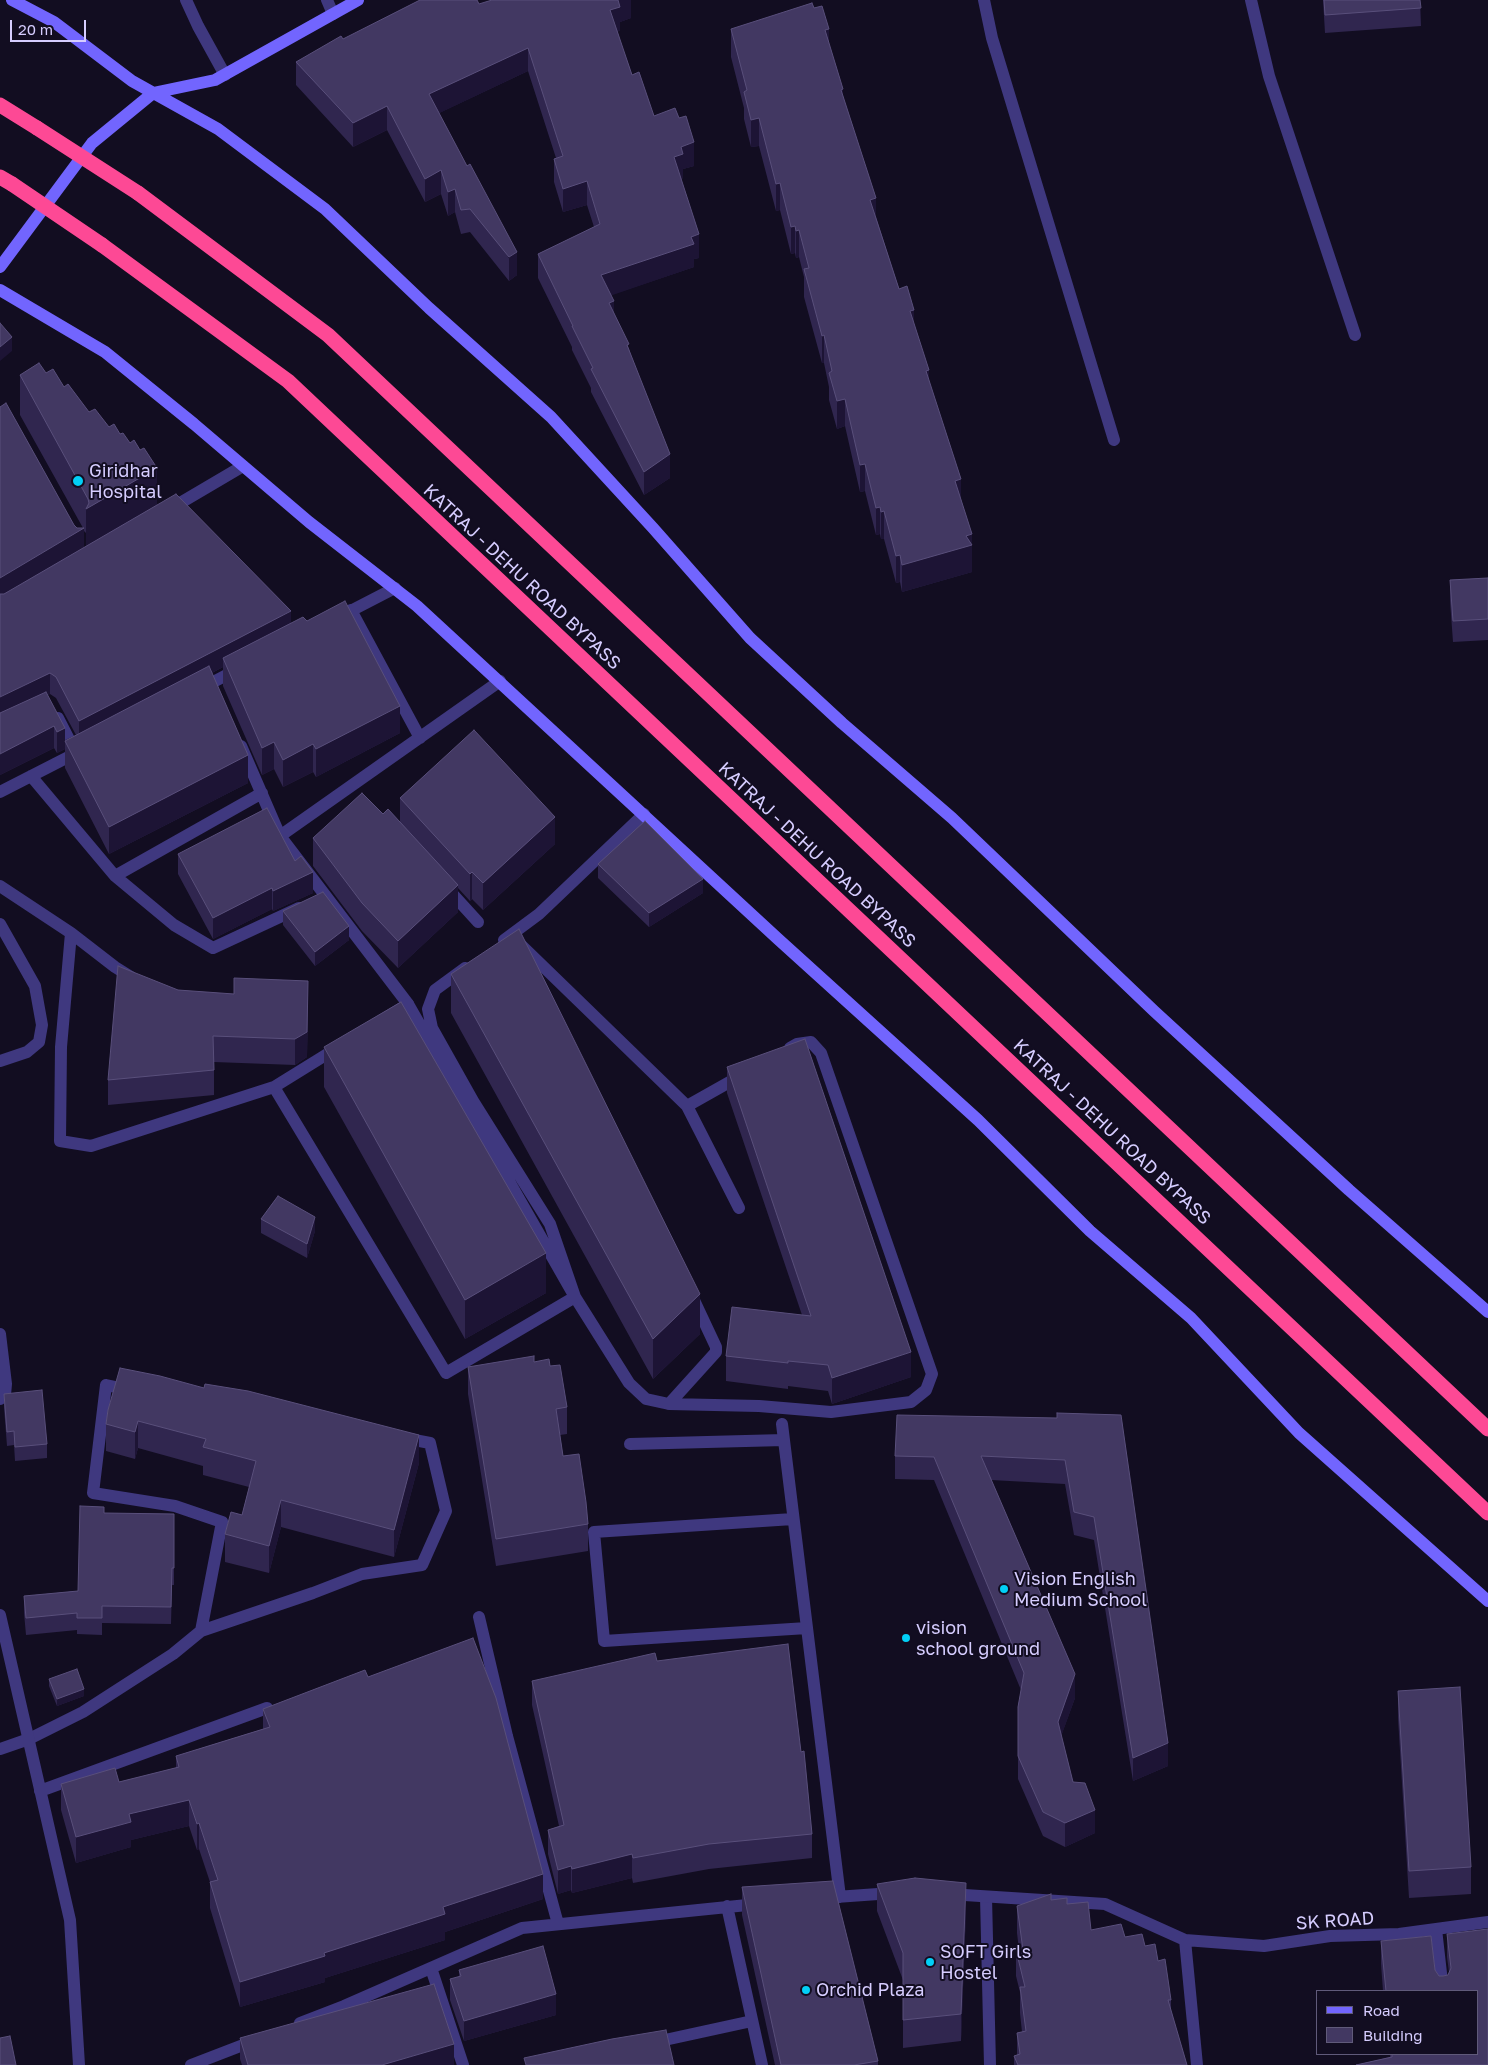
<!DOCTYPE html>
<html>
<head>
<meta charset="utf-8">
<style>
  body { margin:0 }
  #map { position:relative; width:1488px; height:2065px; overflow:hidden; background:#120d21; font-family:"Golos Text",sans-serif }
  canvas { display:block }
  .legend { position:absolute; left:1316px; top:1990px; width:162px; height:65px; box-sizing:border-box; background:#120d21; border:1px solid #605a7a; margin:0; padding:6px 9px; list-style:none; font-size:15px; color:#d6cdff }
  .legend li { display:flex; align-items:center; gap:10px; height:25px }
  .legend b { width:25px; border:1px solid #605a7a }
  .scale { position:absolute; left:10px; top:20px; width:76px; height:22px; box-sizing:border-box; border:2px solid #d6cdff; border-top:0; padding-left:6px; font-size:15px; line-height:18px; white-space:nowrap; color:#d6cdff; -webkit-text-stroke:4px #120d21; paint-order:stroke }
</style>
</head>
<body>
<div id="map">
<canvas width="1488" height="2065"></canvas>
<ul class="legend">
<li><b style="height:6px;background:#7265fe"></b>Road</li>
<li><b style="height:14px;background:#423862"></b>Building</li>
</ul>
<div class="scale">20 m</div>
</div>
<script>
const ctx = document.querySelector('canvas').getContext('2d');
ctx.lineJoin = 'round';
const toPath = rows => new Path2D(rows.map(r => 'M' + r).join(''));
function trace(path, color, width, dash) { ctx.strokeStyle = color; ctx.lineWidth = width; ctx.lineCap = dash ? 'butt' : 'round'; ctx.setLineDash(dash || []); ctx.stroke(path); }
function fill(path, color) { ctx.fillStyle = color; ctx.fill(path, 'evenodd'); }
function write(font, color, halo, rows, align = 'center') {
  ctx.font = font + ' "Golos Text",sans-serif'; ctx.lineWidth = 4; ctx.setLineDash([]); ctx.textBaseline = 'middle'; ctx.strokeStyle = halo; ctx.fillStyle = color; for (const [text, x, y, turn = 0] of rows) {
    ctx.save(); ctx.translate(x, y); ctx.rotate((+turn || 0) * Math.PI / 180); ctx.textAlign = isNaN(turn) ? turn : align; if (halo) ctx.strokeText(text, 0, 0); ctx.fillText(text, 0, 0); ctx.restore();
  }
}
const lane = toPath([
  [327,0,333,14],
  [984,0,992,38,1114,440],
  [1251,0,1269,76,1355,335],
  [170,509,243,466],
  [351,610,420,738],
  [335,619,395,588],
  [200,689,238,669],
  [58,718,76,753],
  [241,746,280,836],
  [31,776,115,876,174,925,213,948,299,908],
  [0,792,80,751],
  [115,876,262,793],
  [447,888,478,922],
  [408,1004,280,836,500,681],
  [201,1631,313,1593,362,1574,422,1565,446,1511,430,1443,404,1438],
  [29,1739,83,1712,173,1654,201,1631,222,1522,175,1506,93,1493,106,1385,130,1390],
  [986,1897,990,2065]
]);
const street = toPath([
  [186,0,198,26,225,75],
  [0,886,71,933,115,967,131,977],
  [0,924,35,986,42,1025,39,1042,27,1052,0,1061],
  [71,933,61,1047,60,1141,91,1146,274,1087],
  [504,940,539,914,644,814],
  [520,944,687,1106],
  [465,968,435,990,428,1009,432,1028,473,1101,550,1224,575,1297,629,1383,646,1399,669,1404,759,1406,831,1412,911,1402,926,1390,932,1374,821,1053,811,1042,797,1044,790,1048],
  [408,1004,575,1297,446,1373,274,1087,408,1004],
  [739,1208,687,1106,742,1075],
  [0,1334,6,1384,5,1395,0,1399],
  [669,1404,716,1352,716,1347,693,1298],
  [782,1424,840,1897],
  [630,1444,784,1440],
  [793,1519,594,1532,604,1641,807,1628],
  [0,1615,70,1920,79,2065],
  [479,1617,507,1736,558,1924],
  [0,1749,29,1739],
  [40,1791,267,1708],
  [949,1894,1105,1904,1185,1940,1264,1946,1330,1936,1399,1934,1488,1922],
  [822,1898,892,1893],
  [727,1906,762,2065],
  [1436,1929,1443,1991],
  [1185,1940,1197,2065],
  [431,1968,463,2065],
  [300,2023,344,2006,522,1928,757,1904],
  [651,2043,752,2021],
  [191,2065,256,2040]
]);
const secondary = toPath([
  [12,0,54,22,132,81,218,129,325,209,429,308,551,417,653,528,750,638,842,723,952,818,1154,1011,1349,1190,1488,1312],
  [0,267,92,143,153,93,215,80,358,0],
  [0,290,105,352,194,424,309,522,417,606,778,939,978,1120,1090,1231,1191,1318,1299,1433,1488,1601]
]);
const highway = toPath([
  [0,105,37,128],
  [0,177,12,184],
  [138,193,328,335,1488,1429],
  [102,245,288,381,1488,1513]
]);
const highwayBridge = toPath([
  [37,128,138,193],
  [12,184,102,245]
]);
const wall = toPath([
  [631,0,631,18,620,22,620,31,617,31,632,75,654,116,694,166,683,169,683,178,681,179,699,258,694,259,694,267,611,295,614,314,629,349,670,478,644,495,591,392,591,388,572,350,572,347,538,278,538,254,594,227,587,205,563,212,554,182,554,159,556,158,528,71,439,113,517,275,509,281,470,232,461,234,455,212,448,216,441,194,425,202,387,130,353,147,296,85,296,62,343,39,479,4],
  [1323,0,1420,0,1421,26,1325,33],
  [814,8,829,44,876,217,899,289,914,324,961,500,972,561,972,572,902,592,900,582,896,583,884,539,881,539,880,534,876,535,865,491,860,492,845,426,837,429,829,400,829,387,824,363,822,363,804,297,804,277,799,257,796,258,795,253,791,254,780,210,776,211,759,146,751,147,744,119,744,108,731,57,731,29],
  [46,373,64,387,157,505,291,623,400,733,316,777,313,772,283,787,274,769,262,775,223,686,223,667,212,673,248,783,109,854,65,768,65,749,57,753,54,748,0,775,74,525,77,528,83,528,20,415,20,375],
  [84,531,86,533,86,547,84,547],
  [50,694,56,698,76,735,65,740,47,695],
  [1488,578,1488,640,1453,642,1450,601,1450,580],
  [400,798,555,844,483,910,472,899,470,901,458,888,458,912,398,968,362,931,313,866,313,838,383,814,400,822],
  [178,854,313,893,273,911,272,909,213,939,178,874],
  [598,864,703,893,649,927,598,878],
  [283,911,349,940,315,966,283,925],
  [451,974,700,1334,653,1379,451,1013],
  [178,990,308,1006,307,1057,295,1065,214,1062,214,1095,108,1105,108,1080],
  [324,1047,546,1293,465,1339,324,1087],
  [727,1067,911,1377,832,1404,828,1391,788,1386,788,1389,726,1381,726,1356,802,1315,727,1093],
  [261,1219,315,1231,307,1258,261,1233],
  [534,1362,550,1366,567,1407,567,1434,560,1435,563,1456,588,1524,588,1551,496,1566,468,1394,468,1367],
  [4,1394,47,1444,47,1458,15,1461,14,1445,7,1446,4,1408],
  [108,1410,419,1463,394,1557,281,1527,269,1573,225,1562,225,1534,242,1515,249,1487,203,1475,203,1466,138,1448,135,1459,106,1451,106,1424],
  [1057,1413,1121,1415,1168,1766,1133,1781,1094,1540,1074,1535,1065,1484,991,1480,1075,1698,1061,1736,1073,1782,1095,1833,1065,1847,1043,1836,1018,1779,1018,1707,1021,1690,934,1480,895,1479,895,1456,1057,1418],
  [104,1513,174,1514,174,1585,172,1585,171,1624,102,1623,102,1635,77,1634,77,1630,26,1635,24,1613,24,1596,78,1591],
  [657,1661,801,1752,812,1834,812,1858,709,1869,633,1883,632,1878,572,1893,571,1890,558,1894,548,1854,548,1830,559,1826,532,1705,532,1681],
  [368,1677,543,1899,445,1932,445,1940,325,1978,325,1982,240,2007,210,1908,210,1882,199,1849,197,1850,189,1826,131,1840,131,1847,76,1863,61,1810,61,1784,119,1782,176,1768,176,1756,263,1729,263,1709],
  [49,1679,84,1696,57,1706,49,1686],
  [1398,1691,1471,1867,1471,1894,1409,1898,1398,1718],
  [877,1884,966,1911,961,2041,903,2048,903,1980,877,1911],
  [742,1887,878,2061,878,2065,775,2065,742,1915],
  [1051,1900,1067,1904,1091,1930,1125,1937,1145,1946,1158,1961,1171,2000,1171,2011,1187,2065,1014,2065,1014,2056,1017,2055,1017,2033,1022,2032,1020,2013,1020,1992,1016,1976,1016,1950,1019,1950,1017,1933,1017,1906],
  [1488,1929,1488,2065,1356,2065,1390,2057,1390,2054,1477,2054,1477,1991,1383,1991,1381,1964,1381,1941,1431,1936,1435,1970,1439,1976,1443,1976,1448,1975,1449,1972,1447,1957,1447,1934],
  [459,1970,556,2015,464,2041,450,2000,450,1979,459,1977],
  [240,2038,454,2065,242,2065,240,2059]
]);
const shadedWall = toPath([
  [618,0,631,0,631,18,620,22,620,31,610,34,610,10],
  [829,29,829,57,825,30],
  [528,48,528,71,429,118,429,94],
  [843,89,843,116,841,90],
  [387,106,387,130,353,147,353,123],
  [759,118,759,146,751,147,751,120],
  [694,142,694,166,683,169,683,178,674,181,674,157,681,147],
  [441,170,441,194,425,202,425,179],
  [587,181,587,205,563,212,563,189],
  [780,183,780,210,776,211,776,184],
  [455,189,455,212,448,216,448,192],
  [876,198,876,226,870,200],
  [795,226,795,253,791,254,791,227],
  [799,230,799,257,796,258,796,231],
  [699,234,699,258,694,259,694,267,601,299,601,275],
  [517,252,517,275,509,281,509,257],
  [614,301,614,325,609,303],
  [914,310,914,337,910,311],
  [824,335,824,363,822,363,822,336],
  [12,337,12,351,0,361,0,347],
  [929,370,929,397,926,371],
  [845,399,845,426,837,429,837,401],
  [670,454,670,478,644,495,644,472],
  [865,464,865,491,860,492,860,465],
  [157,468,157,507,86,549,86,509],
  [961,479,961,507,955,481],
  [880,507,880,534,876,535,876,508],
  [884,511,884,539,881,539,881,512],
  [84,528,84,549,0,599,0,578],
  [972,534,972,572,902,592,902,565],
  [900,555,900,582,896,583,896,556],
  [291,611,291,632,223,658,223,667,79,742,79,721],
  [50,673,50,694,0,718,0,697],
  [400,706,400,733,316,777,316,749],
  [54,726,54,748,0,775,0,754],
  [65,728,65,749,57,753,57,732],
  [274,742,274,769,262,775,262,748],
  [313,744,313,772,283,787,283,760],
  [248,755,248,783,109,854,109,827],
  [555,817,555,844,483,910,483,883],
  [313,872,313,893,273,911,273,891],
  [472,872,472,899,470,901,470,874],
  [703,879,703,893,649,927,649,913],
  [458,885,458,912,398,968,398,941],
  [272,888,272,909,213,939,213,918],
  [349,926,349,940,315,966,315,952],
  [308,981,307,1057,295,1065,295,1039],
  [315,1217,315,1231,307,1258,307,1244],
  [546,1253,546,1293,465,1339,465,1300],
  [700,1294,700,1334,653,1379,653,1339],
  [911,1352,911,1377,832,1404,832,1378],
  [138,1421,138,1448,135,1459,135,1432],
  [419,1435,419,1463,394,1557,394,1530],
  [281,1500,281,1527,269,1573,269,1546],
  [1075,1674,1075,1698,1058,1745,1058,1722],
  [84,1689,84,1696,57,1706,57,1699],
  [1168,1743,1168,1766,1133,1781,1133,1758],
  [189,1800,189,1826,131,1840,131,1847,76,1863,76,1837,129,1814],
  [1095,1810,1095,1833,1065,1847,1065,1823],
  [199,1823,199,1849,197,1850,197,1824],
  [632,1854,632,1878,572,1893,572,1869],
  [571,1866,571,1890,558,1894,558,1870],
  [543,1874,543,1899,445,1932,445,1940,325,1978,325,1982,240,2007,240,1982,443,1907],
  [966,1883,966,1911,961,2041,961,2014],
  [556,1994,556,2015,464,2041,464,2021],
  [454,2044,454,2065,382,2065]
]);
const building = toPath([
  [420,0,477,0,479,4,492,0,618,0,620,7,610,10,632,75,639,72,654,116,675,108,679,118,686,116,694,142,681,147,683,154,674,157,699,234,691,237,694,244,601,275,614,301,609,303,629,344,627,345,670,454,644,472,591,369,593,368,572,326,573,326,538,254,600,224,587,181,563,189,554,159,563,156,528,48,429,94,467,166,470,164,517,252,509,257,470,209,461,210,455,189,448,192,441,170,425,179,387,106,353,123,296,62,341,36,343,39,420,0],
  [1324,0,1420,0,1421,8,1325,15,1324,0],
  [812,3,814,8,822,6,829,29,825,30,843,89,841,90,876,198,870,200,899,289,907,286,914,310,910,311,929,370,926,371,961,479,955,481,972,534,966,536,972,545,902,565,900,555,896,556,884,511,881,512,880,507,876,508,865,464,860,465,845,399,837,401,829,373,832,371,824,335,822,336,804,269,809,268,799,230,796,231,795,226,791,227,780,183,776,184,759,118,751,120,744,92,747,90,731,29,812,3],
  [0,323,12,337,0,347,0,323],
  [39,363,46,373,53,369,64,387,68,384,89,412,95,409,109,427,114,424,120,434,123,433,130,443,134,440,140,450,144,448,157,468,86,509,89,503,88,499,20,375,39,363],
  [6,403,74,525,77,528,84,528,0,578,0,407,6,403],
  [176,494,291,611,79,721,56,677,50,673,0,697,0,594,4,594,176,494],
  [1488,578,1488,619,1453,621,1450,580,1488,578],
  [345,601,400,706,316,749,313,744,283,760,274,742,262,748,223,658,303,617,307,621,345,601],
  [209,666,248,755,109,827,65,741,209,666],
  [46,692,65,728,57,732,54,726,0,754,0,713,46,692],
  [474,730,555,817,483,883,472,872,470,874,400,798,474,730],
  [362,793,383,814,388,809,458,885,398,941,362,903,313,838,362,793],
  [267,808,295,861,301,856,313,872,273,891,272,888,213,918,178,854,267,808],
  [645,821,703,879,649,913,598,864,645,821],
  [323,892,349,926,315,952,283,911,323,892],
  [519,929,700,1294,653,1339,451,974,519,929],
  [118,966,178,990,234,994,234,978,308,981,307,1032,295,1039,213,1036,214,1070,108,1080,118,966],
  [401,1002,546,1253,465,1300,324,1047,401,1002],
  [805,1039,911,1352,832,1378,828,1365,788,1361,788,1363,726,1356,732,1307,811,1316,727,1067,805,1039],
  [278,1196,315,1217,307,1244,261,1219,278,1196],
  [534,1356,534,1362,549,1359,550,1366,560,1365,567,1407,556,1409,563,1456,579,1454,586,1502,588,1524,496,1539,468,1367,534,1356],
  [120,1368,160,1376,204,1388,205,1384,248,1391,419,1435,394,1530,281,1500,269,1546,225,1534,231,1512,242,1515,256,1461,203,1447,206,1439,138,1421,135,1432,106,1424,108,1410,120,1368],
  [42,1390,47,1444,15,1447,14,1431,7,1432,4,1394,42,1390],
  [1057,1413,1121,1415,1168,1743,1133,1758,1094,1517,1074,1512,1065,1460,981,1456,1075,1674,1058,1722,1073,1782,1085,1783,1095,1810,1065,1823,1043,1812,1018,1756,1018,1707,1024,1673,934,1457,895,1456,897,1415,1057,1418,1057,1413],
  [80,1506,104,1507,104,1513,174,1514,174,1568,172,1568,171,1607,102,1606,102,1618,77,1618,77,1613,26,1618,24,1596,78,1591,80,1506],
  [473,1638,496,1698,543,1874,443,1907,445,1914,324,1953,325,1956,240,1982,210,1882,218,1880,199,1823,197,1824,189,1800,129,1814,131,1822,76,1837,61,1784,115,1768,119,1782,179,1767,176,1756,270,1727,263,1709,365,1670,368,1677,473,1638],
  [788,1644,801,1752,804,1751,812,1834,709,1844,633,1858,632,1854,572,1869,571,1866,558,1870,548,1830,564,1825,532,1681,655,1653,657,1661,788,1644],
  [77,1669,84,1689,57,1699,49,1679,77,1669],
  [1460,1687,1471,1867,1409,1871,1398,1691,1460,1687],
  [915,1878,966,1883,961,2014,903,2020,903,1953,877,1884,915,1878],
  [833,1881,878,2061,854,2065,781,2065,742,1887,833,1881],
  [1051,1894,1051,1900,1067,1898,1067,1904,1088,1902,1091,1930,1121,1924,1125,1937,1142,1934,1145,1946,1155,1944,1158,1961,1165,1959,1171,2000,1168,2000,1187,2065,1018,2065,1014,2056,1020,2054,1017,2033,1026,2031,1020,1987,1025,1987,1016,1950,1023,1950,1017,1906,1051,1894],
  [1488,1929,1488,2065,1356,2065,1392,2057,1392,2054,1477,2054,1477,1991,1386,1991,1381,1941,1431,1936,1435,1970,1439,1976,1443,1976,1448,1975,1451,1968,1447,1934,1488,1929],
  [543,1946,556,1994,464,2021,450,1979,461,1976,459,1970,543,1946],
  [434,1984,454,2044,382,2065,248,2065,240,2038,434,1984],
  [666,2030,674,2065,526,2065,524,2058,612,2039,666,2030],
  [10,2036,16,2065,0,2065,0,2038,10,2036]
]);
const markers = [
  [78,481,6,"#02cff6"],
  [1004,1589,5,"#02cff6"],
  [906,1638,5,"#02cff6"],
  [930,1962,5,"#02cff6"],
  [806,1990,5,"#02cff6"]
];
const poiNames = [
  ["Giridhar",89,471],
  ["Hospital",89,492],
  ["Vision English",1014,1579],
  ["Medium School",1014,1600],
  ["vision",916,1628],
  ["school ground",916,1649],
  ["SOFT Girls",940,1952],
  ["Hostel",940,1973],
  ["Orchid Plaza",816,1990]
];
const streetNames = [
  ["KATRAJ - DEHU ROAD BYPASS",522,577,43],
  ["KATRAJ - DEHU ROAD BYPASS",817,855,43],
  ["KATRAJ - DEHU ROAD BYPASS",1112,1132,43],
  ["SK ROAD",1335,1921,-4]
];
trace(lane, '#3f387f', 12);
trace(street, '#3f387f', 12);
trace(secondary, '#7265fe', 12);
trace(highway, '#fd4995', 15);
trace(highwayBridge, '#fd4995', 15);
fill(wall, '#30264f');
fill(shadedWall, '#1d1435');
fill(building, '#423862');
trace(building, '#594f7b', 1);
for (const [x, y, r, color] of markers) { const dot = new Path2D(); dot.arc(x, y, r, 0, 2 * Math.PI); ctx.fillStyle = color; ctx.fill(dot); trace(dot, '#120d21', 2); }
write('18px', '#d6cdff', '#120d21', poiNames, 'left');
write('18px', '#d6cdff', '#120d21', streetNames);
</script>
</body>
</html>
